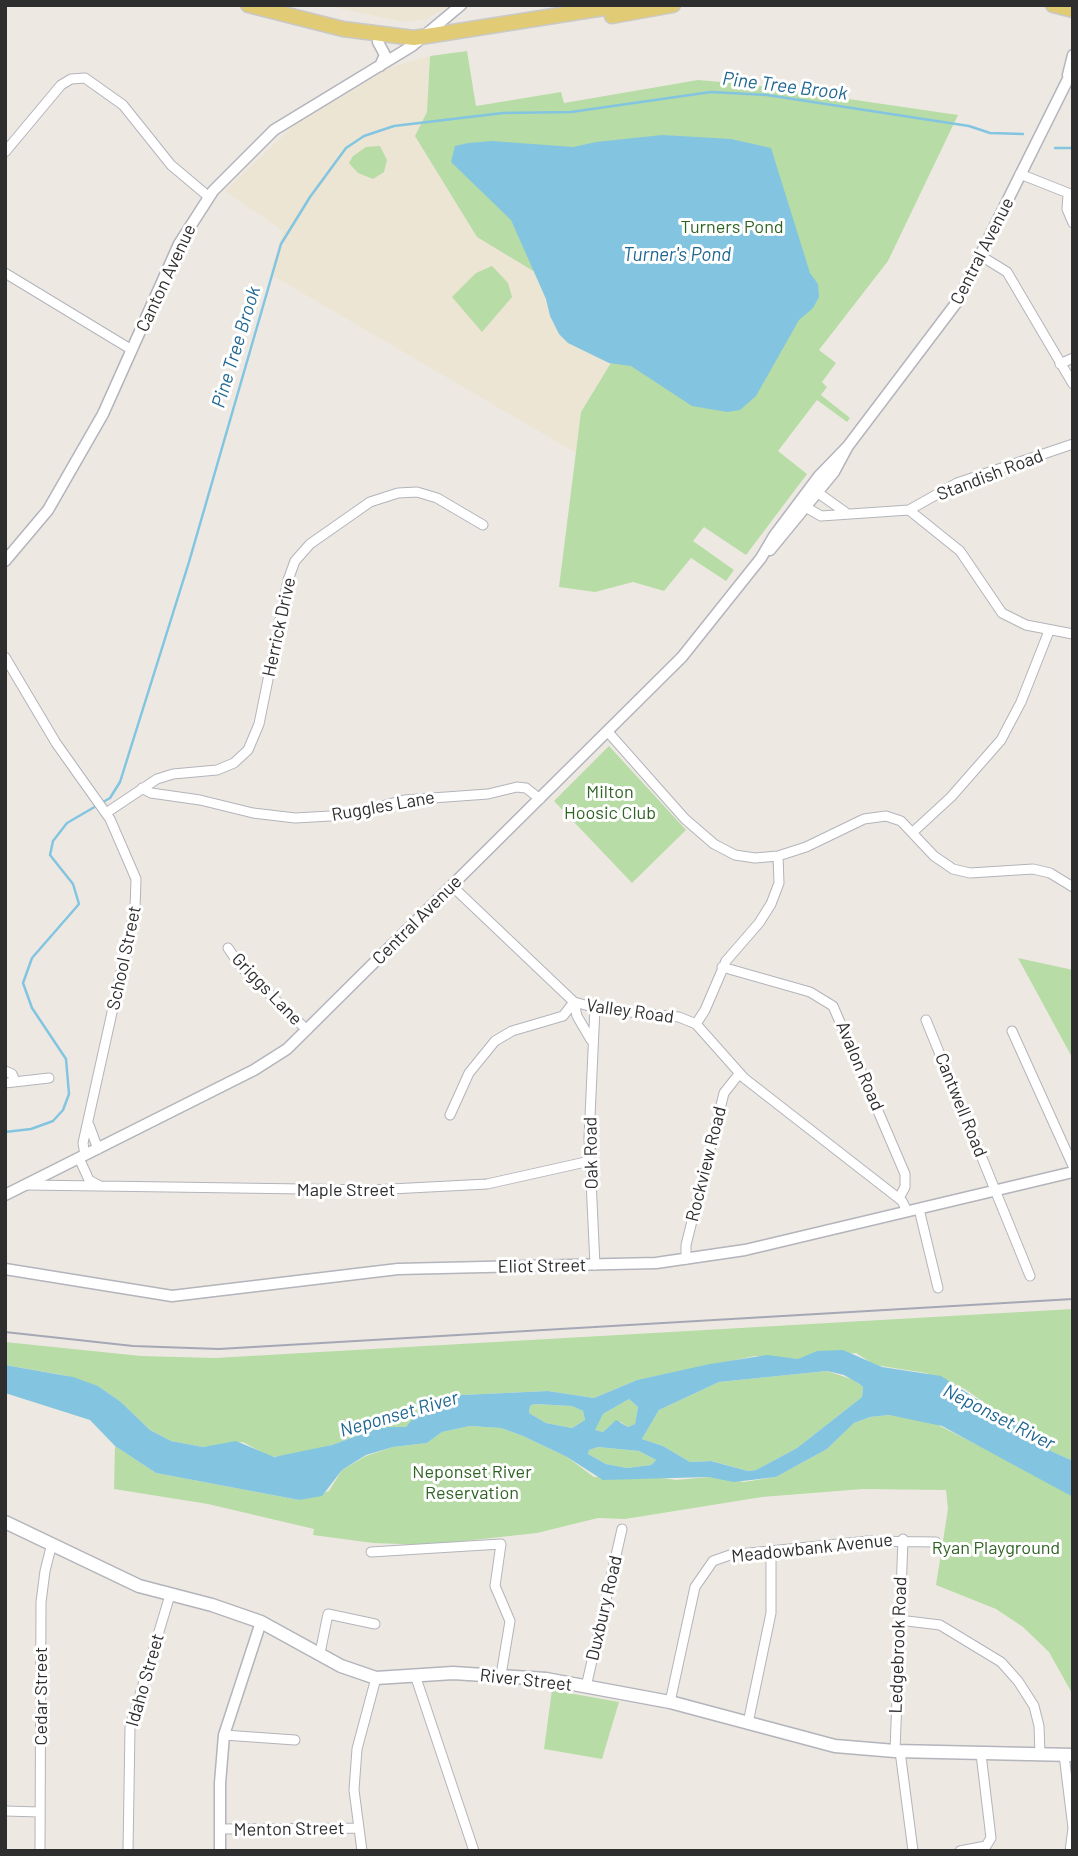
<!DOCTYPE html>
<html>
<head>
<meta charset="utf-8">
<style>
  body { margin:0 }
  #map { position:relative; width:1078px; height:1856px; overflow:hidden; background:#ede9e2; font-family:Barlow,sans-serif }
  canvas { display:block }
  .frame { position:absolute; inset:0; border:7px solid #2e2e2e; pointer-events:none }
</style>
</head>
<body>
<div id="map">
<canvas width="1078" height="1856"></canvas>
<div class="frame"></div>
</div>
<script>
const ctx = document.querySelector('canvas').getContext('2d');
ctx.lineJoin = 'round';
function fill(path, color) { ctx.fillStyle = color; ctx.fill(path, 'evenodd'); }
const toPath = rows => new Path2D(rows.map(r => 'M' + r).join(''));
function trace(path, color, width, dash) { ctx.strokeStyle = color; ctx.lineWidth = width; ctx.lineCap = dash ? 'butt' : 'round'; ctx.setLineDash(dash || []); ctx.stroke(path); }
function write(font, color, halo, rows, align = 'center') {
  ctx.font = font + ' Barlow,sans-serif'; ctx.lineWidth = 6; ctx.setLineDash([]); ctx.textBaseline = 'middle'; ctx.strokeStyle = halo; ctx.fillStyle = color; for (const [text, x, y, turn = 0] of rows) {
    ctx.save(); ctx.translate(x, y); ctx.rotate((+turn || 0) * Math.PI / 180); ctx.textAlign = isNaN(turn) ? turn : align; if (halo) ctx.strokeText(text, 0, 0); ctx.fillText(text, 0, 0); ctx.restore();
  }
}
const education = toPath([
  [323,5,451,5,426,19,404,22],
  [430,56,427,112,415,136,632,330,581,412,576,453,270,274,283,231,225,191,293,126,391,67]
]);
const green = toPath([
  [467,51,476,106,561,92,564,103,698,80,746,84,958,115,888,261,819,350,836,363,822,382,827,387,821,395,850,418,847,422,817,400,778,451,807,474,746,555,704,527,693,541,734,570,726,581,691,558,664,591,633,582,595,592,559,587,581,412,631,330,477,237,415,136,427,112,430,56],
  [380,146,387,160,384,172,373,179,358,173,349,163,353,156,366,147],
  [492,266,508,283,512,297,482,332,452,297,476,273],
  [609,746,686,830,632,883,554,801],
  [1018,958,1073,970,1073,1059],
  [1073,1309,1073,1461,1051,1451,1021,1423,1000,1414,965,1389,926,1373,875,1365,856,1353,798,1359,755,1356,637,1380,594,1398,548,1391,441,1396,426,1404,406,1427,381,1427,332,1445,292,1455,270,1457,243,1442,203,1447,171,1441,150,1430,121,1402,98,1386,63,1375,5,1365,5,1342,141,1356,215,1358],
  [827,1371,854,1380,863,1387,862,1397,797,1448,756,1470,748,1471,712,1461,690,1462,663,1446,642,1439,659,1410,719,1382],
  [629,1399,638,1407,635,1424,628,1427,621,1422,614,1422,603,1432,594,1430,603,1414],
  [534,1404,572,1406,583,1411,585,1420,572,1428,546,1423,529,1413,530,1406],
  [889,1415,932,1422,1041,1477,1073,1497,1073,1695,1049,1652,1023,1627,996,1609,936,1585,948,1509,946,1490,863,1489,762,1497,625,1519,598,1518,537,1533,427,1545,373,1543,313,1535,314,1529,208,1504,114,1489,115,1446,156,1473,299,1500,329,1491,342,1470,366,1456,393,1447,427,1443,442,1432,470,1426,501,1428,523,1436,567,1457,594,1477,655,1477,676,1480,708,1477,744,1482,776,1477,827,1449,854,1423,870,1417],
  [598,1447,639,1451,656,1460,651,1465,627,1468,606,1464,588,1454,589,1450],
  [552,1690,619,1702,602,1759,544,1749]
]);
const water = toPath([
  [662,135,731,139,771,148,810,273,818,284,819,297,813,308,799,320,756,396,740,410,727,412,692,406,631,366,609,363,568,343,559,334,550,316,546,299,511,220,451,162,455,146,468,143,492,141,573,147,596,142],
  [843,1350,882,1367,941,1376,1000,1414,1021,1423,1051,1451,1073,1461,1073,1497,942,1426,889,1415,870,1417,854,1423,827,1449,776,1477,734,1482,708,1477,603,1480,567,1457,523,1436,501,1428,470,1426,442,1432,427,1443,393,1447,366,1455,342,1470,322,1496,299,1500,156,1473,115,1446,90,1420,5,1393,5,1365,73,1377,98,1386,121,1402,150,1430,171,1441,203,1447,236,1441,274,1457,332,1445,381,1427,406,1427,428,1400,441,1396,548,1391,594,1398,637,1380,710,1364,767,1355,798,1359,817,1351],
  [827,1371,844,1375,858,1383,863,1387,862,1397,797,1448,756,1470,748,1471,711,1461,690,1462,663,1446,642,1439,659,1410,719,1382],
  [629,1399,638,1407,635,1424,628,1427,616,1420,603,1432,595,1430,603,1414],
  [534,1404,572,1406,583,1411,585,1420,572,1428,546,1423,529,1413,530,1406],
  [598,1447,639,1451,656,1460,651,1465,627,1468,606,1464,588,1454,589,1450]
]);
const stream = toPath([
  [1055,148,1073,148],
  [5,1132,31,1129,53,1121,63,1110,69,1094,66,1059,32,1008,23,983,32,958,79,904,73,884,50,855,53,841,67,823,110,798,120,782,189,562,281,244,310,197,346,148,364,136,394,126,503,113,571,112,711,92,767,95,969,126,990,133,1023,134]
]);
const minor = toPath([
  [5,152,61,85,71,79,85,78,123,105,171,165,209,197],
  [1020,174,1073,195],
  [1068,195,1067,209,1073,223],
  [981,256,1007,272,1073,384],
  [5,273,132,350],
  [1060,364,1073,358],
  [814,490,845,512],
  [802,505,821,516,909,510,957,483,1073,444],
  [909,510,960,551,1002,613,1026,625,1073,634],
  [5,657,56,743,110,819,136,879,135,909,83,1143,85,1155],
  [608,732,685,819,714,844,735,855,755,858,778,856,806,847,864,819,886,816,901,821,934,856,953,869,970,873,1033,869,1050,873,1073,887],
  [142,788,151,793,200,800,253,813,295,818,348,815,404,800,488,794,517,787,526,788,540,799],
  [106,813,157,779,173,774,217,770,234,763,248,750,259,724,288,580,295,561,310,544,370,502,398,493,417,492,437,498,483,525],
  [913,832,951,797,1001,740,1021,702,1049,631],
  [452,886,574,1002,600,1009,679,1017,696,1024,744,1078,902,1201,907,1211],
  [228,948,241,967,307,1030],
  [722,967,810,992,833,1006,905,1174,905,1187,899,1198],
  [574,1002,577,1016,591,1040],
  [595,1008,589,1138,595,1265],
  [926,1020,1030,1276],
  [696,1024,705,1010,726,961,759,923,771,904,779,883,778,856],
  [1012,1031,1073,1166],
  [5,1071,12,1074,15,1081],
  [5,1083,49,1078],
  [450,1115,469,1073,495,1041,512,1031,563,1016,574,1002],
  [89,1125,98,1149],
  [79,1158,89,1180,100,1186,372,1190,487,1184,590,1161],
  [26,1185,99,1186],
  [919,1209,938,1288],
  [686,1259,686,1245,724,1093,739,1074],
  [371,1552,501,1544,495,1586,510,1621,501,1675],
  [899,1620,940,1625,1001,1662,1018,1681,1034,1706,1039,1726,1040,1755],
  [320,1653,328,1614,375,1624],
  [415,1675,474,1851],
  [586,1687,622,1529],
  [670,1702,695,1587,713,1561,730,1555,868,1541,936,1542],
  [748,1723,771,1613,771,1551],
  [224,1735,295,1740],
  [895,1751,903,1539],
  [900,1751,913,1851],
  [1064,1755,1073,1828,1070,1851],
  [5,1811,40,1812],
  [220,1829,358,1828],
  [40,1851,41,1602,45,1571,52,1543],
  [128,1851,130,1728,170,1595],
  [362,1851,354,1790,357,1749,376,1678],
  [960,1851,986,1846,991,1838,981,1754]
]);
const tertiary = toPath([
  [378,42,385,55,380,66],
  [1068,75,1073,55],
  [770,550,834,472,848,446,957,302,1073,69],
  [5,561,48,510,103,414,179,244,213,191,274,130,412,46,461,5],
  [5,1195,254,1070,287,1049,682,657,761,558,774,536,819,476,848,446],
  [5,1269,172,1296,398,1269,656,1263,745,1250,1073,1172],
  [220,1851,220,1783,224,1735,261,1622]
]);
const secondary = toPath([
  [5,1522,139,1586,212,1605,261,1622,341,1666,376,1678,453,1673,546,1679,670,1702,835,1746,895,1751,1073,1755]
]);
const primary = toPath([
  [248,5,343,29,414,38,623,5],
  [1053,5,1073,10],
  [612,16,673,5]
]);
const tram = toPath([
  [5,1332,133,1346,219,1349,1073,1299]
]);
const parkNames = [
  ["Turners Pond",732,227],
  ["Milton",610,792],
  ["Hoosic Club",610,813],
  ["Neponset River",472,1472],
  ["Reservation",472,1493],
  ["Ryan Playground",996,1548]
];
const streetNames = [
  ["Central Avenue",982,251,-63],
  ["Canton Avenue",166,278,-65],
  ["Standish Road",990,475,-21],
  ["Herrick Drive",279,627,-78],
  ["Ruggles Lane",383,806,-10],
  ["Central Avenue",417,920,-45],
  ["School Street",124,958,-78],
  ["Griggs Lane",267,989,46],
  ["Valley Road",630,1011,8],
  ["Avalon Road",860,1066,67],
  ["Cantwell Road",961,1105,68],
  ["Oak Road",591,1153,-91],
  ["Rockview Road",706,1164,-76],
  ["Maple Street",346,1190],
  ["Eliot Street",542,1266,-1],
  ["Meadowbank Avenue",812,1548,-6],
  ["Duxbury Road",604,1608,-77],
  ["Ledgebrook Road",898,1645,-88],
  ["Idaho Street",145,1680,-74],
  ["River Street",526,1680,6],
  ["Cedar Street",41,1696,-90],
  ["Menton Street",289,1829,-1]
];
const waterNames = [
  ["Pine Tree Brook",785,86,7],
  ["Turner's Pond",677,255],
  ["Pine Tree Brook",236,347,-73],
  ["Neponset River",399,1414,-16],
  ["Neponset River",999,1417,27]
];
fill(education, '#ece5d4');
fill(green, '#b7dca6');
fill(water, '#83c5e1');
trace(stream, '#83c5e1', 2.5);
trace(minor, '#b3b4bc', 11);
trace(tertiary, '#b3b4bc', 13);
trace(secondary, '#b3b4bc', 15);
trace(primary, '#c9c9c9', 17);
trace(minor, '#fff', 9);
trace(tertiary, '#fff', 10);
trace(secondary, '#fff', 12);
trace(primary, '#e1cb74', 14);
trace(tram, '#a5a7b5', 2);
write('18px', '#306425', '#fff', parkNames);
write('18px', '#2e2e2e', '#fff', streetNames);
write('italic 19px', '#1f6691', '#fff', waterNames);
</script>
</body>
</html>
